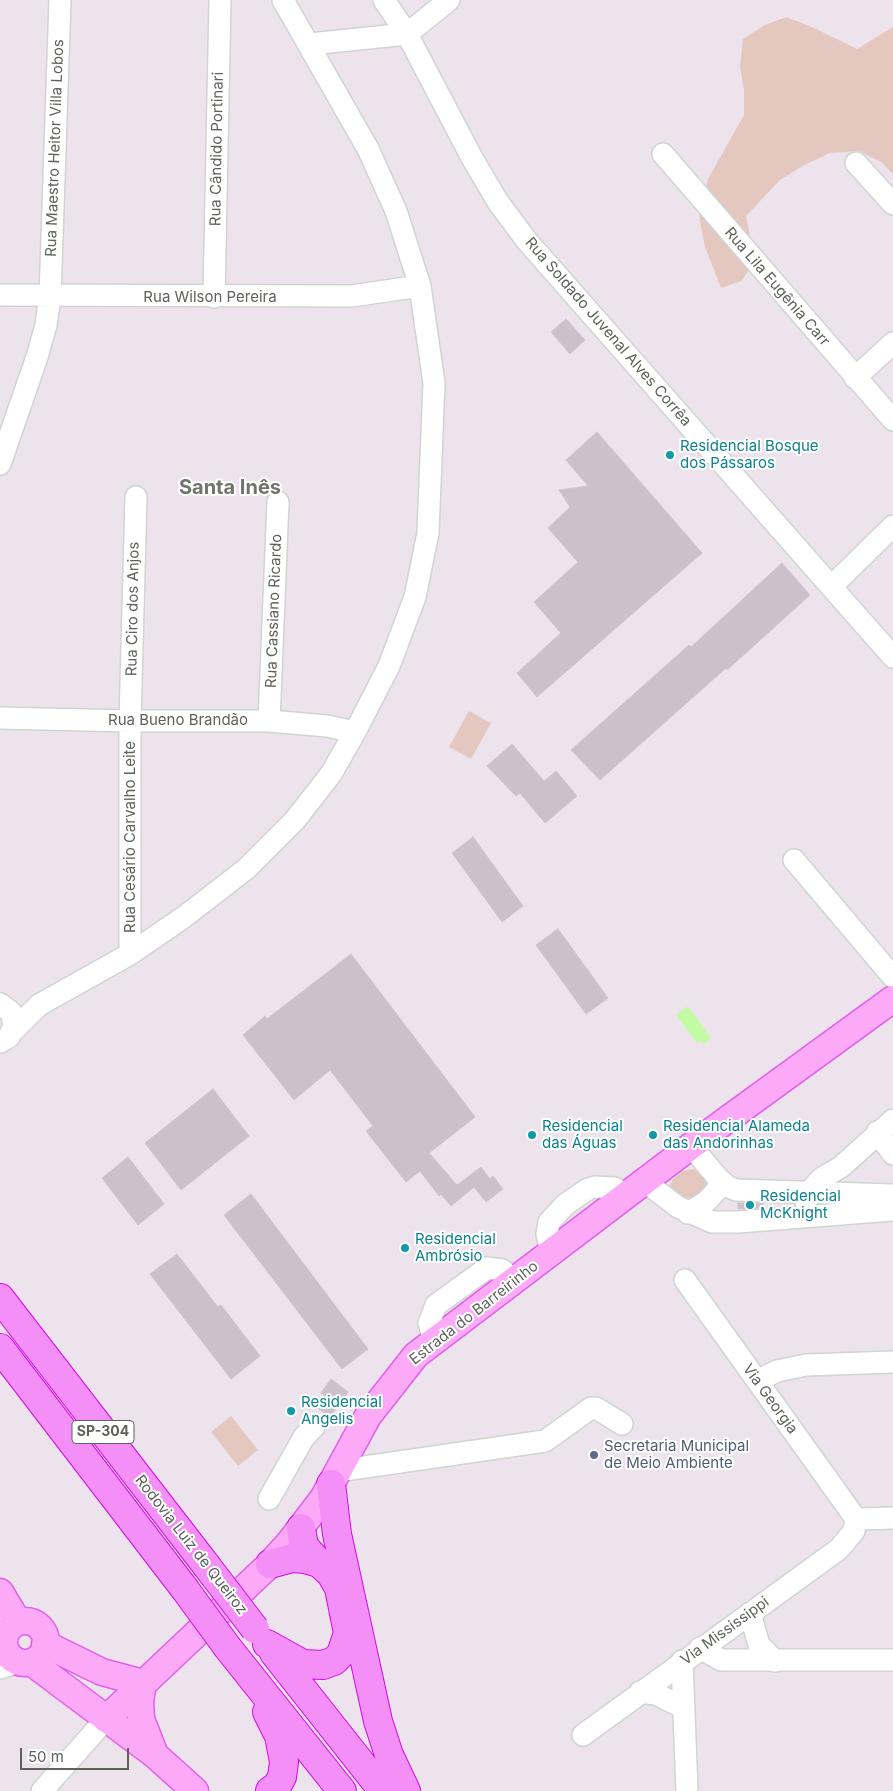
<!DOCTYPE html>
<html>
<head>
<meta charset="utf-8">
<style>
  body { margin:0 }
  #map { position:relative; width:893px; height:1791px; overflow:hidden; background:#ede3ed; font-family:Inter,sans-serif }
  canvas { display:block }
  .scale { position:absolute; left:20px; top:1748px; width:109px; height:22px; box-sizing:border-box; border:2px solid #5d635b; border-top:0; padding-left:6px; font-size:15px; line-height:18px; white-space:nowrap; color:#5d635b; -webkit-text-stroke:4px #fff; paint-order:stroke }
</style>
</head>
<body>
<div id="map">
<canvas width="893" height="1791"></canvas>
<div class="scale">50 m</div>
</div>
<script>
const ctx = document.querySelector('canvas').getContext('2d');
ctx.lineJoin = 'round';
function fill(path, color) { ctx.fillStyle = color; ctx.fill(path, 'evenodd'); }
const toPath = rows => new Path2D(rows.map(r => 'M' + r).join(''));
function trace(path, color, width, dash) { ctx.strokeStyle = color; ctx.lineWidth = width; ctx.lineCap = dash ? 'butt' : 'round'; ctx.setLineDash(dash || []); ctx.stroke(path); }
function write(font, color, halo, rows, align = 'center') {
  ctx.font = font + ' Inter,sans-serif'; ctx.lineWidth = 4; ctx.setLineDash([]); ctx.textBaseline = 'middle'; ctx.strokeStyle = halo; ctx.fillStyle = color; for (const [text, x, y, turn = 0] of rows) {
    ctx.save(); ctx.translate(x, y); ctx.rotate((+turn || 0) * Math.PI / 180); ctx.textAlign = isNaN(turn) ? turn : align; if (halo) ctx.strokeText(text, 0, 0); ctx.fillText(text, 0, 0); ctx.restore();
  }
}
const green = toPath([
  [786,17,812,27,857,49,893,27,893,174,881,162,859,151,830,153,806,164,780,180,746,216,755,262,741,281,721,288,705,247,699,215,708,179,744,115,744,90,740,67,743,39,765,25],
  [469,711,491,723,471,759,449,747],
  [694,1169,703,1173,710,1184,695,1198,679,1197,670,1185,673,1179,682,1171],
  [231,1416,258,1450,238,1466,211,1432]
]);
const water = toPath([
  [688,1006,711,1038,704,1044,701,1041,697,1043,676,1015]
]);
const building = toPath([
  [566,319,585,340,570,354,551,332,566,319],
  [597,432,702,553,537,697,517,673,561,633,534,602,578,562,548,528,570,507,559,490,588,486,566,460,597,432],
  [782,563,810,595,727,670,726,668,600,780,571,750,689,645,691,647,782,563],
  [512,744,544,781,556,771,577,796,545,823,520,793,516,796,487,766,512,744],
  [473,837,523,906,502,922,452,853,473,837],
  [558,929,608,998,586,1014,536,945,558,929],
  [351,954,475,1117,429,1153,457,1185,481,1167,490,1179,493,1176,503,1189,486,1202,474,1187,451,1206,441,1194,439,1196,420,1171,406,1182,366,1131,373,1126,330,1070,294,1100,243,1035,265,1016,267,1019,351,954],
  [213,1089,249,1136,181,1190,145,1143,213,1089],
  [128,1157,164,1204,138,1225,102,1178,128,1157],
  [251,1194,368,1349,342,1369,224,1215,251,1194],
  [738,1203,764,1203,761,1208,738,1209,738,1203],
  [177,1254,218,1307,221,1305,260,1356,231,1379,150,1274,177,1254],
  [331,1379,348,1392,330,1417,316,1407,324,1395,321,1393,331,1379]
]);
const minor = toPath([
  [384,0,407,34,472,158,498,202,527,241,893,657],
  [310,44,407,34,449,0],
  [663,154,893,420],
  [856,163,893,204],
  [0,295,352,296,420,286],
  [214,297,220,0],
  [855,378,893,343],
  [0,464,37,357,46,325,50,297,60,0],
  [831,587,893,526],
  [0,718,130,721,269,721,327,726,355,732],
  [269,721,278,502],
  [794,860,893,977],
  [130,954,130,721,136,497],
  [0,1004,11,1012,14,1025,9,1037,0,1042],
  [12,1032,39,1005,130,954,184,917,246,869,295,820,331,774,355,732,389,666,415,597,428,533,434,383,420,286,396,211,368,149,283,0],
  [877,1132,893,1154],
  [691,1146,718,1178,727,1186,736,1190,893,1195],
  [644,1181,678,1207,712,1222,738,1222,893,1210],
  [806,1202,808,1193,822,1178,841,1167,893,1120],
  [688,1213,706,1202,717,1190,720,1180],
  [551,1252,547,1234,549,1222,566,1204,588,1189,595,1187,615,1188,626,1195],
  [685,1280,856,1519],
  [434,1341,429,1323,436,1305,487,1268,502,1270,515,1280],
  [757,1381,777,1371,806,1365,893,1362],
  [337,1471,545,1441,591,1408,596,1408,622,1424],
  [269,1499,304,1437,314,1427],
  [856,1519,893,1518],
  [750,1613,759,1645,775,1661],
  [0,1629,12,1625],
  [700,1648,721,1660,893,1660],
  [682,1661,687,1791],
  [0,1668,18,1662],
  [640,1692,656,1694,684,1708],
  [583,1735,839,1549,854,1531,856,1519],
  [42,1791,106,1719]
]);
const major = toPath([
  [0,1592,18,1622],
  '4 1642a21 21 0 1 1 42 0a21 21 0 1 1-42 0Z',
  [45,1644,102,1672,143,1683],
  [31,1662,155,1755,195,1791],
  [143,1683,140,1701,141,1719,155,1755],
  [106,1719,270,1564,289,1543,324,1497,368,1416,416,1355,691,1146,893,999]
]);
const highway = toPath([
  [0,1298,206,1565],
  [0,1348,184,1588],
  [331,1484,337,1534,378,1721,389,1755,406,1791],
  [301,1528,304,1546,319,1563],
  [267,1644,303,1664,323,1665,334,1661,341,1654,348,1633,339,1588,331,1574,319,1563,305,1559,292,1558,270,1564],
  [228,1648,342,1791],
  [274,1653,383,1791],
  [267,1712,279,1736,284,1762,282,1777,277,1786,270,1791]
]);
const highwayBridge = toPath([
  [206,1565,255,1629],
  [184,1588,228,1648]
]);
const markers = [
  [670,455,5,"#0f9aa8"],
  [532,1135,5,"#0f9aa8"],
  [653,1135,5,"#0f9aa8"],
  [750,1205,5,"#0f9aa8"],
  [405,1248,5,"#0f9aa8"],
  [291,1411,5,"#0f9aa8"],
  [594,1455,5,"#5c6f8a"]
];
const shields = [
  [103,1432,62]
];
const shieldNames = [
  ["SP-304",103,1432]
];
const streetNames = [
  ["Rua Maestro Heitor Villa Lobos",55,148,-88],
  ["Rua Cândido Portinari",217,149,-89],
  ["Rua Lila Eugênia Carr",777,287,49],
  ["Rua Wilson Pereira",210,297],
  ["Rua Soldado Juvenal Alves Corrêa",608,332,49],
  ["Rua Ciro dos Anjos",133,609,-89],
  ["Rua Cassiano Ricardo",274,611,-88],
  ["Rua Bueno Brandão",178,720],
  ["Rua Cesário Carvalho Leite",130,837,-90],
  ["Estrada do Barreirinho",474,1313,-38],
  ["Via Georgia",770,1399,54],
  ["Rodovia Luiz de Queiroz",191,1545,52],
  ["Via Mississippi",725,1631,-36]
];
const cultureNames = [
  ["Residencial Bosque",680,446],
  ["dos Pássaros",680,463],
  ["Residencial",542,1126],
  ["das Águas",542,1143],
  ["Residencial Alameda",663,1126],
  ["das Andorinhas",663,1143],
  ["Residencial",760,1196],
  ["McKnight",760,1213],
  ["Residencial",415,1239],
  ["Ambrósio",415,1256],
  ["Residencial",301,1402],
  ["Angelis",301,1419]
];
const serviceNames = [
  ["Secretaria Municipal",604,1446],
  ["de Meio Ambiente",604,1463]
];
const districtNames = [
  ["Santa Inês",230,488]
];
fill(green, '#e4c8c0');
fill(water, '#c3fba5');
fill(building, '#cac1cb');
trace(building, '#d0c2d2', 1);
trace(minor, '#cfd5cf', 24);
trace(major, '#e25eec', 29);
trace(highway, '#d209e7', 30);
trace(minor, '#fff', 21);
trace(major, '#fcaaf7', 26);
trace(highway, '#f48ff8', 28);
trace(highwayBridge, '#d209e7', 30, []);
trace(highwayBridge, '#f48ff8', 28);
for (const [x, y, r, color] of markers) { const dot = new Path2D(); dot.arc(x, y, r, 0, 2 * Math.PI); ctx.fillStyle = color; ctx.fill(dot); trace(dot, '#fff', 2); }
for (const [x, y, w] of shields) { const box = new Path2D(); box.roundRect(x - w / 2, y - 11.5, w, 23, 4); ctx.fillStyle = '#fff'; ctx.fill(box); trace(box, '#5d635b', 1); }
write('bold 14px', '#5d635b', null, shieldNames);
write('15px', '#5d635b', '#fff', streetNames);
write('15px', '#0d838f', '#fff', cultureNames, 'left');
write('15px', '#4e5e75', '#fff', serviceNames, 'left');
write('bold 20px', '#6f756c', '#fff', districtNames);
</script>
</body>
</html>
